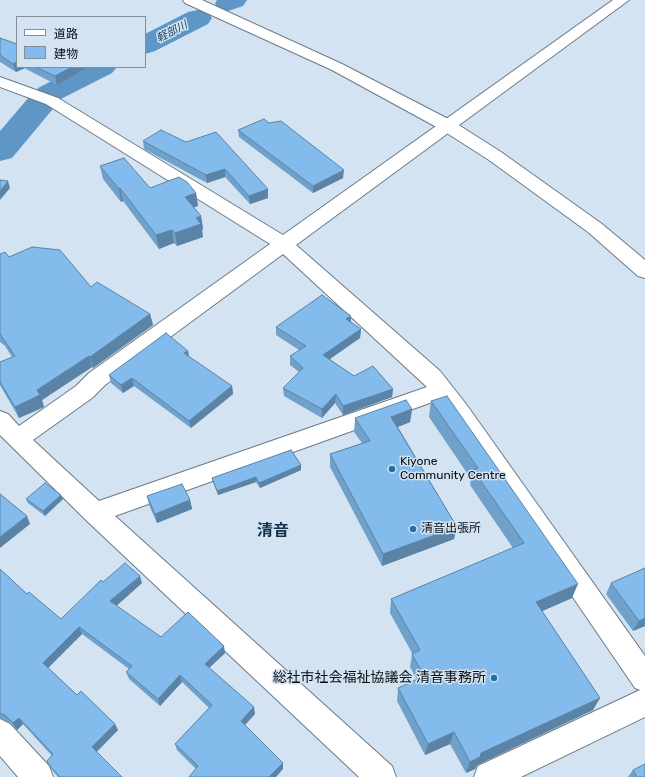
<!DOCTYPE html>
<html>
<head>
<meta charset="utf-8">
<style>
  body { margin:0 }
  #map { position:relative; width:645px; height:777px; overflow:hidden; background:#d3e3f1; font-family:Rubik,"Noto Sans JP",sans-serif }
  canvas { display:block }
  .legend { position:absolute; left:16px; top:16px; width:130px; height:52px; box-sizing:border-box; background:#d3e3f1; border:1px solid #828e98; margin:0; padding:5px 7px; list-style:none; font-size:12px; color:#090e13 }
  .legend li { display:flex; align-items:center; gap:8px; height:20px }
  .legend b { width:20px; border:1px solid #828e98 }
</style>
</head>
<body>
<div id="map">
<canvas width="645" height="777"></canvas>
<ul class="legend">
<li><b style="height:5px;background:#fff"></b>道路</li>
<li><b style="height:11px;background:#82bbec"></b>建物</li>
</ul>
</div>
<script>
const ctx = document.querySelector('canvas').getContext('2d');
ctx.lineJoin = 'round';
const toPath = rows => new Path2D(rows.map(r => 'M' + r).join(''));
function fill(path, color) { ctx.fillStyle = color; ctx.fill(path, 'evenodd'); }
function trace(path, color, width, dash) { ctx.strokeStyle = color; ctx.lineWidth = width; ctx.lineCap = dash ? 'butt' : 'round'; ctx.setLineDash(dash || []); ctx.stroke(path); }
function write(font, color, halo, rows, align = 'center') {
  ctx.font = font + ' Rubik,"Noto Sans JP",sans-serif'; ctx.lineWidth = 3; ctx.setLineDash([]); ctx.textBaseline = 'middle'; ctx.strokeStyle = halo; ctx.fillStyle = color; for (const [text, x, y, turn = 0] of rows) {
    ctx.save(); ctx.translate(x, y); ctx.rotate((+turn || 0) * Math.PI / 180); ctx.textAlign = isNaN(turn) ? turn : align; if (halo) ctx.strokeText(text, 0, 0); ctx.fillText(text, 0, 0); ctx.restore();
  }
}
const river = toPath([
  [217,0,247,0,243,6,228,11,218,9,215,3,217,0],
  [198,10,208,12,212,18,208,24,155,51,145,54,145,34,188,12,198,10],
  [79,67,117,67,112,73,55,102,56,103,52,110,12,158,0,161,0,131,30,96,35,95,34,94,38,88,79,67]
]);
const minor = toPath([
  [613,0,629,0,296,245,440,371,466,404,645,656,645,717,521,777,474,777,478,766,640,690,635,688,438,400,115,516,392,766,396,777,359,777,87,521,0,435,0,411,8,414,19,426,76,386,89,373,270,244,46,104,0,87,0,77,58,98,283,235,613,0],
  [283,254,427,387,99,501,33,440,92,398,105,385,283,254],
  [0,719,10,724,49,766,53,777,18,777,0,756,0,719]
]);
const tertiary = toPath([
  [183,0,202,0,342,64,454,122,501,152,602,224,645,260,645,278,638,276,588,232,489,160,442,130,332,70,185,3,183,0]
]);
const wall = toPath([
  [0,38,17,67,86,67,86,68,57,85,26,69,25,68,16,72,0,62],
  [269,123,343,178,313,193,239,137,238,130],
  [143,141,186,142,268,189,268,198,250,204,225,177,207,183,144,149],
  [100,166,150,188,196,193,198,206,194,207,201,216,203,229,202,230,203,237,177,246,174,243,159,249,123,201,121,202,103,179],
  [0,254,91,287,150,314,153,325,93,368,92,367,42,400,44,407,19,418,0,385,0,362,12,357,5,346,0,342],
  [351,316,351,322,361,329,360,338,329,359,354,376,393,389,392,397,343,415,335,403,322,418,284,396,283,388,299,372,290,365,290,356,299,350,276,335,276,327],
  [188,351,189,357,232,386,233,394,191,428,134,386,123,393,111,383,109,375],
  [431,401,572,598,542,611,600,698,593,710,477,765,475,769,466,773,450,744,425,755,397,701,398,688,417,680,410,667,412,654,412,653,390,613,391,599,513,548,470,485,471,479,429,417],
  [412,409,410,422,398,427,457,527,454,539,382,566,330,467,330,454,362,443,354,432,355,418],
  [301,465,301,470,260,488,256,482,218,495,213,482,212,478],
  [147,496,190,500,192,509,157,523,149,505],
  [26,499,63,499,45,516,28,503],
  [0,569,27,594,61,619,103,582,142,583,116,606,161,637,225,653,209,668,255,714,245,725,283,769,196,769,177,750,175,744,209,708,182,682,160,706,129,679,126,672,129,669,82,634,48,668,77,695,115,724,118,730,97,752,122,777,58,777,53,771,49,765,52,756,23,724,17,730,11,723,0,718],
  [611,583,645,626,633,631,606,594],
  [633,770,645,777,628,777]
]);
const shadedWall = toPath([
  [17,62,17,67,25,67,25,68,16,72,13,64],
  [72,67,86,67,86,68,57,85,55,76],
  [225,169,225,177,207,183,206,175],
  [344,170,343,178,313,193,313,186],
  [8,181,10,188,0,200,0,191],
  [120,188,123,201,121,202,119,189],
  [268,189,268,198,250,204,249,196],
  [196,193,198,206,187,210,185,197],
  [201,216,203,229,202,230,203,237,177,246,175,233,196,218],
  [172,230,174,243,159,249,156,235],
  [150,314,153,325,93,368,90,357],
  [351,316,351,324,346,319],
  [361,329,360,338,323,364,323,355],
  [188,351,189,359,184,353],
  [89,356,92,367,42,400,44,407,19,418,15,407,37,390],
  [132,378,134,386,123,393,121,385],
  [232,386,233,394,191,428,189,421],
  [393,389,392,397,343,415,343,406],
  [336,394,335,403,322,418,322,409],
  [412,409,410,422,390,430,391,417],
  [301,465,301,470,260,488,259,483],
  [256,477,256,482,218,495,217,491],
  [61,495,63,499,45,516,43,511],
  [190,500,192,509,157,523,155,514],
  [27,516,30,524,0,548,0,537],
  [457,527,454,539,382,566,383,554],
  [140,576,142,583,113,609,110,601],
  [578,584,572,598,531,616,536,602],
  [645,618,645,626,633,631,639,621],
  [79,627,82,634,46,670,43,663],
  [224,646,225,653,206,671,205,664],
  [180,675,182,682,160,706,158,699],
  [600,698,593,710,477,765,475,769,466,773,470,762,481,753],
  [254,707,255,714,242,728,241,721],
  [19,718,23,724,17,730,13,723],
  [115,724,118,730,95,753,92,747],
  [454,732,450,744,425,755,428,744],
  [283,763,283,769,276,777,269,777]
]);
const building = toPath([
  [0,38,17,44,17,62,13,64,0,55,0,38],
  [36,67,72,67,55,76,36,67],
  [264,119,269,123,281,121,344,170,313,186,238,130,264,119],
  [161,130,186,142,216,132,268,189,249,196,225,169,206,175,143,141,161,130],
  [124,158,150,188,179,177,187,182,196,193,185,197,201,216,196,218,201,224,175,233,172,230,156,235,120,188,119,189,100,166,124,158],
  [0,180,8,181,0,191,0,180],
  [32,247,60,250,91,287,97,282,150,314,90,357,89,356,37,390,40,395,15,407,0,382,0,362,15,356,0,334,0,254,5,252,9,257,32,247],
  [322,295,351,316,346,319,361,329,323,355,354,376,373,366,393,389,343,406,336,394,322,409,283,388,303,368,290,356,306,346,276,327,322,295],
  [166,333,188,351,184,353,232,386,189,421,132,378,121,385,109,375,166,333],
  [447,396,578,584,536,602,600,698,481,753,480,757,470,762,454,732,428,744,398,688,424,676,412,654,420,650,391,599,524,543,473,470,478,468,431,401,447,396],
  [406,400,412,409,391,417,457,527,383,554,330,454,370,441,355,418,406,400],
  [291,450,301,465,259,483,256,477,217,491,212,478,291,450],
  [45,483,61,495,43,511,26,499,45,483],
  [182,484,190,500,155,514,147,496,182,484],
  [0,494,27,516,0,537,0,494],
  [125,563,140,576,110,601,161,637,188,612,224,646,205,664,254,707,241,721,283,763,269,777,189,777,198,766,175,744,212,705,180,675,158,699,126,672,132,666,79,627,43,663,77,695,81,691,115,724,92,747,122,777,60,777,49,765,47,761,53,754,19,718,13,723,6,716,0,713,0,569,27,594,29,592,61,619,101,580,103,582,125,563],
  [645,568,645,618,639,621,611,583,645,568],
  [645,764,645,777,637,777,633,770,645,764]
]);
const markers = [
  [392,469,4,"#286ea2"],
  [413,529,4,"#286ea2"],
  [494,678,4,"#286ea2"]
];
const farWaternames = [
  ["軽部川",172,32,-27]
];
const poiNames = [
  ["Kiyone",400,462],
  ["Community Centre",400,476],
  ["清音出張所",421,529]
];
const nearPoinames = [
  ["総社市社会福祉協議会 清音事務所",486,678]
];
const districtNames = [
  ["清音",273,531]
];
fill(river, '#5e96c5');
trace(minor, '#6c7a87', 2);
trace(tertiary, '#6c7a87', 2);
fill(minor, '#fff');
fill(tertiary, '#fff');
fill(wall, '#70a1cb');
fill(shadedWall, '#5b83a5');
fill(building, '#82bbec');
trace(building, '#5b83a5', 1);
for (const [x, y, r, color] of markers) { const dot = new Path2D(); dot.arc(x, y, r, 0, 2 * Math.PI); ctx.fillStyle = color; ctx.fill(dot); trace(dot, '#d3e3f1', 1.5); }
write('italic 11px', '#164162', '#d3e3f1', farWaternames);
write('12px', '#090e13', '#d3e3f1', poiNames, 'left');
write('14px', '#090e13', '#d3e3f1', nearPoinames, 'right');
write('bold 16px', '#10314a', '#d3e3f1', districtNames);
</script>
</body>
</html>
